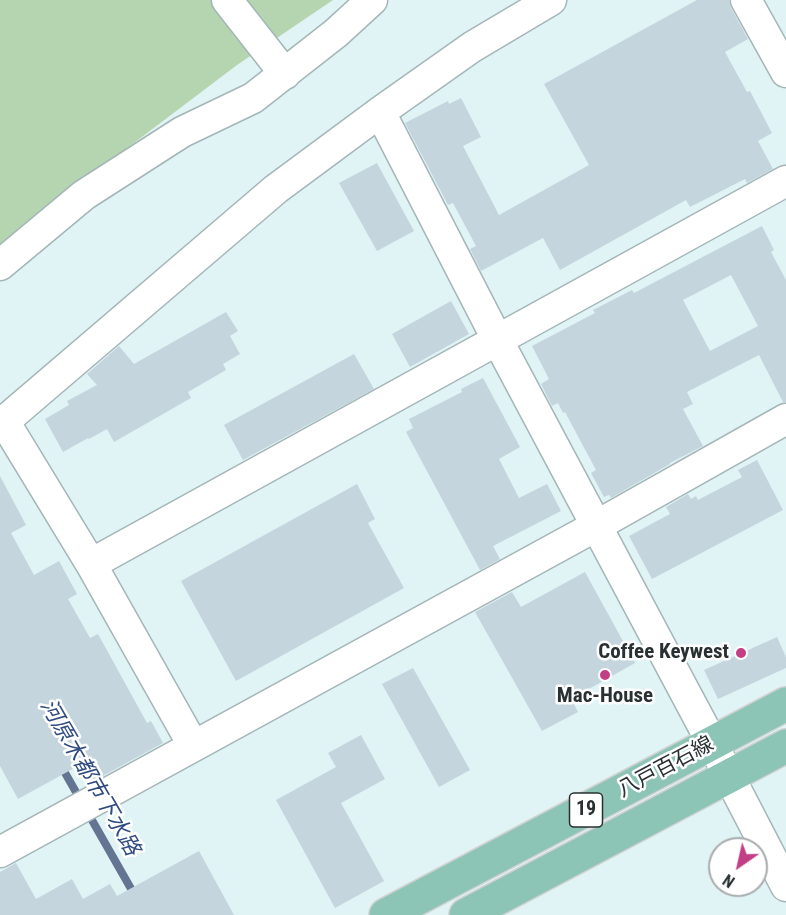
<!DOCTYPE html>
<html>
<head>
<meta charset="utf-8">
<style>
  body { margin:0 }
  #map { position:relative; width:786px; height:915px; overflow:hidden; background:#e0f3f5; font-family:"Roboto Condensed",sans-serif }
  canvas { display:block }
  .north { position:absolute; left:708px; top:837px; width:60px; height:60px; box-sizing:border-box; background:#fff; border:2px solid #a9acad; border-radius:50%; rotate:214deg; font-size:16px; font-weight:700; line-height:24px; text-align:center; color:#293031 }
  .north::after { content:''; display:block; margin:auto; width:21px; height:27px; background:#c33f85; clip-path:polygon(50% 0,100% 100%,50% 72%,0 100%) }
</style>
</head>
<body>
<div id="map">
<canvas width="786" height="915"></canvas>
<div class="north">N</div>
</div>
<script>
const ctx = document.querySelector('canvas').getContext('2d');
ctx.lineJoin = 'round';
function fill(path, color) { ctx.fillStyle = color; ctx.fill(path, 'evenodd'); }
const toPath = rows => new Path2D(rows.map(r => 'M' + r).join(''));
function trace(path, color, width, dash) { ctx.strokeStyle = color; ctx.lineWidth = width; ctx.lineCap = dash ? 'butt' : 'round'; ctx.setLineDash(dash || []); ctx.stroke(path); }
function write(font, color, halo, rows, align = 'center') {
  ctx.font = font + ' "Roboto Condensed","Noto Sans JP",sans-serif'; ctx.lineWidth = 5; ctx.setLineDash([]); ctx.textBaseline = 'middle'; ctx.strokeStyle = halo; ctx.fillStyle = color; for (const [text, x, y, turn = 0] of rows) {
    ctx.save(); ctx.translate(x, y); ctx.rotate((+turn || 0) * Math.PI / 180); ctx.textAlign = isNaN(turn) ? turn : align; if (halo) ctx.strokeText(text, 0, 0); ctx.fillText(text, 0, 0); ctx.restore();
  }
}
const green = toPath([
  [0,0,333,0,237,65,89,177,0,250]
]);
const stream = toPath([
  [60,764,146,915]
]);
const building = toPath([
  [697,0,729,0,731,8,748,39,725,52,747,92,750,91,772,133,758,141,773,169,747,183,745,179,690,207,686,200,560,270,543,238,481,271,470,249,476,246,453,203,448,205,405,123,448,101,449,104,461,98,481,137,463,146,499,215,589,165,544,84],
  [377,163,414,231,377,251,339,183],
  [762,226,774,250,771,252,786,280,786,402,783,402,759,355,687,392,693,404,683,409,703,446,670,463,670,464,611,498,609,495,604,497,591,473,596,470,565,412,563,413,558,403,552,406,541,384,549,379,532,346,595,313,593,310,632,290,634,293],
  [731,275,758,326,710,351,683,300],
  [451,301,469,334,410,367,392,334],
  [226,312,238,331,230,336,240,354,223,364,226,370,188,392,191,398,114,442,107,429,89,439,88,438,63,452,45,419,69,405,67,401,97,385,87,374,119,346,134,364],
  [354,354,374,389,243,460,224,425],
  [483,378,520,447,499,459,519,498,547,484,561,511,493,546,500,559,480,570,406,432,413,428,409,419,462,392,461,389],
  [757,460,783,510,652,579,629,536,670,514,666,507,688,494,691,499,696,496,698,500,742,477,738,470],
  [0,476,26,525,11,533,34,575,59,561,77,594,68,599,90,638,98,634,147,723,151,721,163,743,88,784,78,766,18,799,0,766],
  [357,484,375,519,368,523,404,588,236,681,181,581],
  [585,572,635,663,571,699,578,712,542,731,475,612,512,592,521,607],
  [777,637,786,657,786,668,718,699,704,670],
  [413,668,470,770,439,787,382,684],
  [361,735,385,779,341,803,384,881,335,908,276,800,336,767,328,753],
  [199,851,234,915,0,915,0,872,16,863,36,899,72,879,83,899,110,884,117,896]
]);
const minor = toPath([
  [227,0,285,74],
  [746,0,786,72],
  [380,112,498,341,703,726,786,886],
  [0,265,84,195,182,132,253,98,336,33,372,0],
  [4,421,91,564,193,745],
  [0,425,276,189,380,112,472,47,551,0],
  [91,564,786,181],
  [0,852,596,526,786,419]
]);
const major = toPath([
  [386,915,786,704],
  [466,915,786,746]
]);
const markers = [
  [741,653,6,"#c33f85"],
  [605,675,6,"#c33f85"]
];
const shields = [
  [586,810,33]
];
const shieldNames = [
  ["19",586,810]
];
const poiNames = [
  ["Coffee Keywest",729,653],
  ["Mac-House",605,697,"center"]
];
const streetNames = [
  ["八戸百石線",666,768,-28]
];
const waterNames = [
  ["河原木都市下水路",89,778,60]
];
fill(green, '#b4d5af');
trace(stream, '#637592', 8);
fill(building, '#c5d5dd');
trace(minor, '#a4b6b8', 33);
trace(major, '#d0d1d2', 36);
trace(minor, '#fff', 30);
trace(major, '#8cc4b5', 33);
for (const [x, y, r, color] of markers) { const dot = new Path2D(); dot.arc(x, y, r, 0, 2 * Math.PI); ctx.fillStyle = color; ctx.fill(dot); trace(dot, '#fff', 2); }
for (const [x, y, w] of shields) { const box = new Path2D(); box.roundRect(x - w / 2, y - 17, w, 34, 4.5); ctx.fillStyle = '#fff'; ctx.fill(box); trace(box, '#293031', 1.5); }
write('bold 20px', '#293031', null, shieldNames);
write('bold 21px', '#293031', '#fff', poiNames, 'right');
write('21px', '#293031', '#fff', streetNames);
write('italic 22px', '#2f4c81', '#fff', waterNames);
</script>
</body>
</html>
